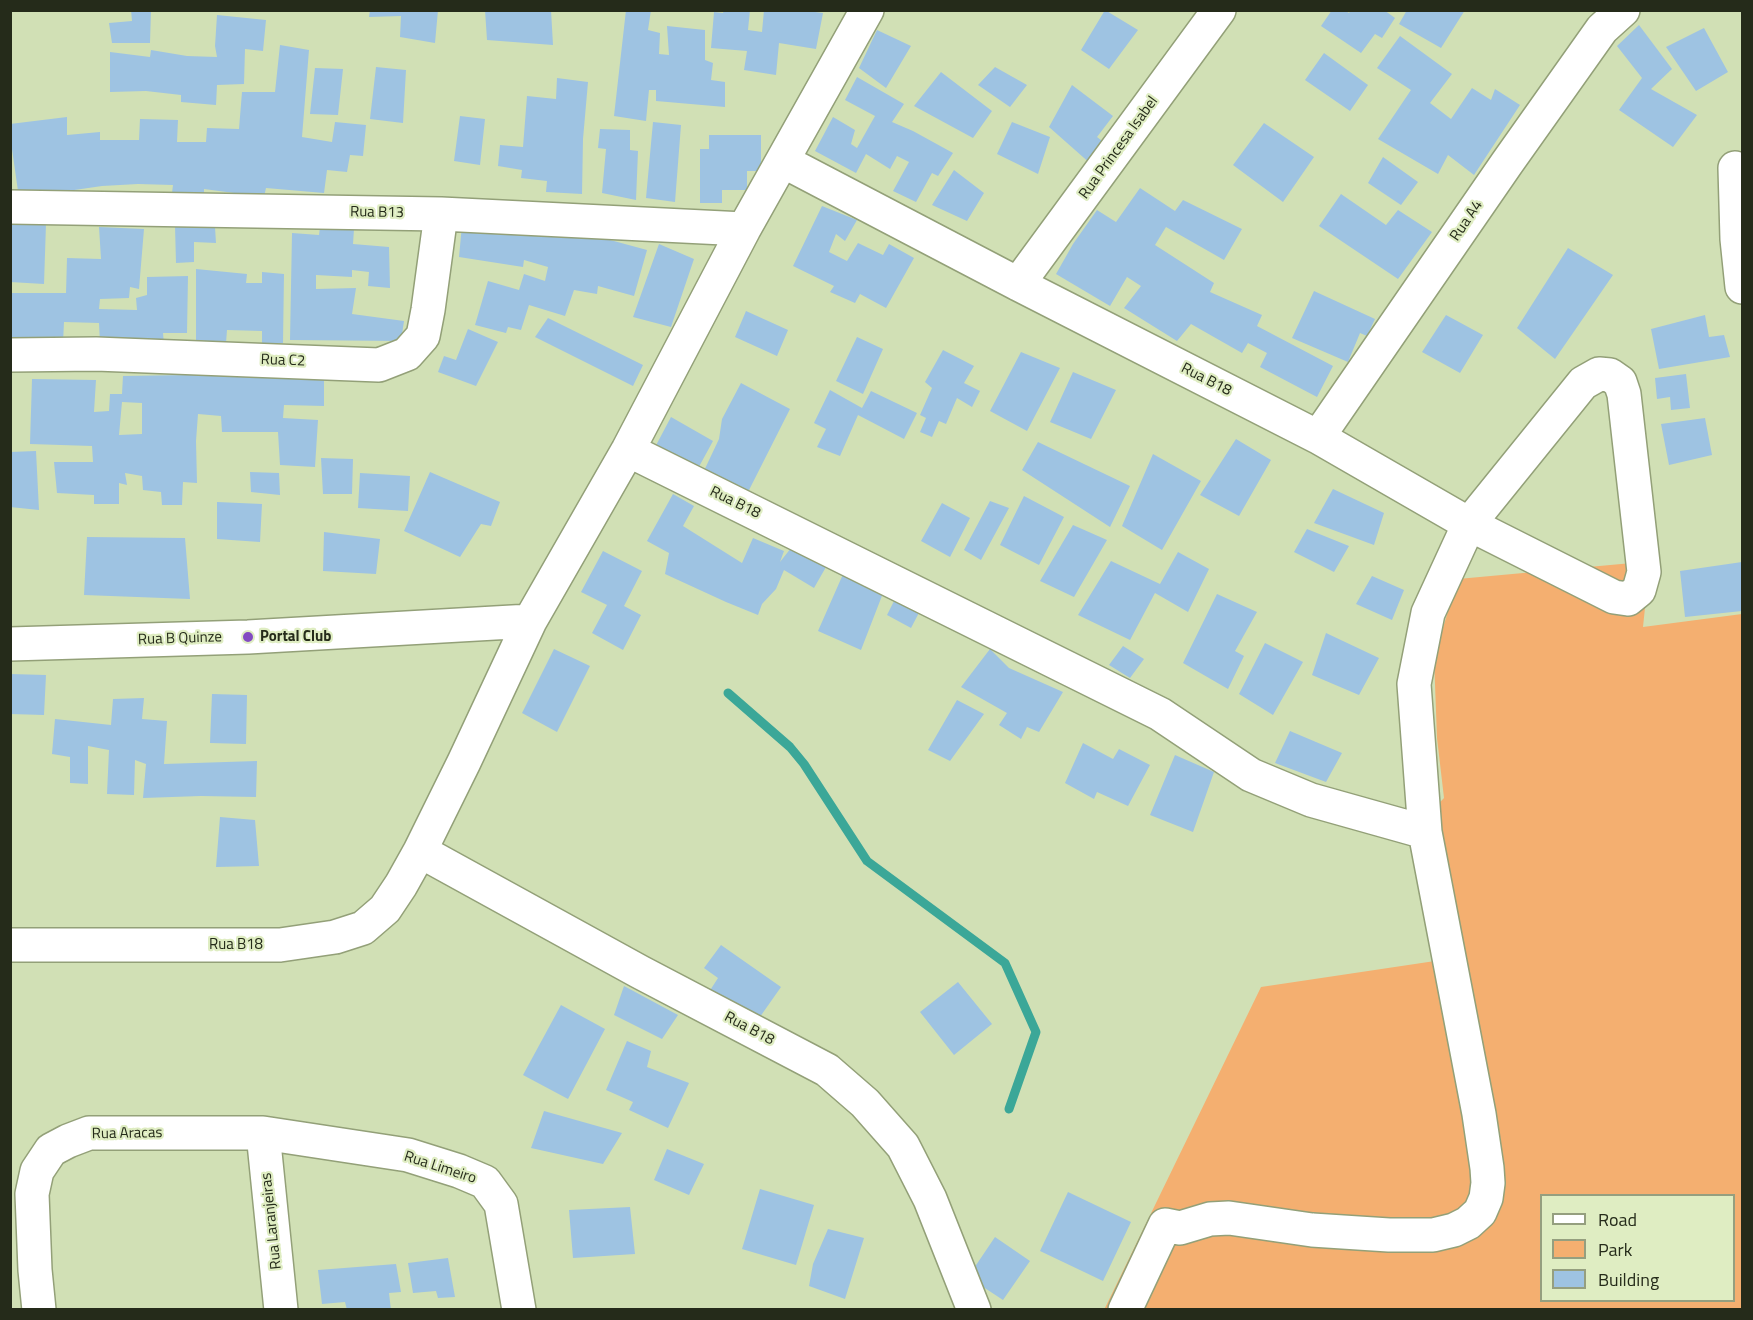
<!DOCTYPE html>
<html>
<head>
<meta charset="utf-8">
<style>
  body { margin:0 }
  #map { position:relative; width:1753px; height:1320px; overflow:hidden; background:#d1e0b5; font-family:"Titillium Web",sans-serif }
  canvas { display:block }
  .frame { position:absolute; inset:0; border:12px solid #252b1a; pointer-events:none }
  .legend { position:absolute; left:1540px; top:1194px; width:195px; height:108px; box-sizing:border-box; background:#dfedc2; border:2px solid #959f7f; margin:0; padding:8px 10px; list-style:none; font-size:18px; color:#252b1a }
  .legend li { display:flex; align-items:center; gap:12px; height:30px }
  .legend b { width:30px; border:2px solid #959f7f }
</style>
</head>
<body>
<div id="map">
<canvas width="1753" height="1320"></canvas>
<div class="frame"></div>
<ul class="legend">
<li><b style="height:8px;background:#fff"></b>Road</li>
<li><b style="height:16px;background:#f4af70"></b>Park</li>
<li><b style="height:16px;background:#9ec3e2"></b>Building</li>
</ul>
</div>
<script>
const ctx = document.querySelector('canvas').getContext('2d');
ctx.lineJoin = 'round';
function fill(path, color) { ctx.fillStyle = color; ctx.fill(path, 'evenodd'); }
const toPath = rows => new Path2D(rows.map(r => 'M' + r).join(''));
function trace(path, color, width, dash) { ctx.strokeStyle = color; ctx.lineWidth = width; ctx.lineCap = dash ? 'butt' : 'round'; ctx.setLineDash(dash || []); ctx.stroke(path); }
function write(font, color, halo, rows, align = 'center') {
  ctx.font = font + ' "Titillium Web",sans-serif'; ctx.lineWidth = 4.5; ctx.setLineDash([]); ctx.textBaseline = 'middle'; ctx.strokeStyle = halo; ctx.fillStyle = color; for (const [text, x, y, turn = 0] of rows) {
    ctx.save(); ctx.translate(x, y); ctx.rotate((+turn || 0) * Math.PI / 180); ctx.textAlign = isNaN(turn) ? turn : align; if (halo) ctx.strokeText(text, 0, 0); ctx.fillText(text, 0, 0); ctx.restore();
  }
}
const green = toPath([
  [1632,563,1648,579,1643,627,1742,614,1742,1309,1104,1310,1261,987,1455,958,1429,814,1444,798,1437,738,1434,657,1458,579],
  [1542,1196,1734,1196,1734,1300,1542,1300]
]);
const stream = toPath([
  [728,693,790,747,804,764,867,861,1005,963,1036,1032,1009,1109]
]);
const building = toPath([
  [131,10,151,10,150,43,112,43,109,23,132,21],
  [370,10,438,10,435,43,400,37,401,16,369,17],
  [485,10,551,10,553,45,487,40],
  [626,10,651,10,648,30,660,33,659,54,669,55,667,26,705,30,705,60,713,63,711,80,725,82,725,107,656,101,656,90,649,90,646,121,614,116],
  [724,10,750,10,748,30,762,32,764,10,800,10,823,13,816,49,779,43,776,75,744,70,747,51,711,48,714,12,723,13],
  [1105,10,1138,30,1109,69,1081,50],
  [1332,10,1344,10,1349,13,1351,10,1384,10,1395,18,1382,38,1375,34,1361,53,1321,26],
  [1407,10,1465,10,1441,48,1399,24],
  [217,15,266,20,263,51,245,49,244,84,217,85,216,105,181,102,181,95,146,91,110,92,110,52,150,57,151,50,187,56,217,57,215,46],
  [1639,25,1672,69,1651,89,1697,115,1673,147,1619,110,1642,78,1617,46],
  [1704,28,1728,72,1696,91,1666,47],
  [877,30,911,46,886,88,859,68],
  [1400,36,1452,74,1430,103,1451,119,1472,88,1491,100,1495,89,1520,105,1474,175,1448,155,1438,174,1378,139,1411,90,1377,68],
  [280,45,309,50,302,137,332,142,335,122,366,125,363,156,350,155,347,172,327,170,324,193,266,188,264,197,204,189,204,196,172,193,173,185,138,184,102,186,19,198,12,149,10,149,10,124,67,117,67,135,100,132,100,140,139,140,140,119,178,120,177,142,206,142,207,128,239,129,242,92,275,92],
  [1324,53,1368,85,1350,111,1305,80],
  [376,67,406,70,403,123,370,119],
  [995,67,1027,85,1010,107,978,85],
  [315,68,343,69,338,115,310,114],
  [941,72,992,111,973,138,914,106],
  [857,77,904,104,892,122,913,131,953,153,938,176,932,173,916,202,893,191,909,162,897,156,890,169,866,154,856,173,815,151,833,117,855,130,851,144,857,148,875,116,845,100],
  [557,78,588,82,583,139,582,194,546,192,547,181,521,178,522,170,498,166,500,145,523,147,527,96,556,99],
  [1072,85,1113,116,1097,137,1110,147,1092,165,1049,127],
  [460,116,485,119,480,165,454,161],
  [653,122,681,125,675,202,646,198],
  [1012,122,1050,137,1038,174,997,154],
  [1264,123,1314,157,1283,202,1233,165],
  [600,129,630,130,630,150,638,151,636,200,602,193,606,149,598,148],
  [709,135,761,135,761,171,747,171,747,190,722,190,722,203,700,203,700,149,709,149],
  [1383,157,1418,182,1401,205,1368,183],
  [954,170,984,193,967,221,932,205],
  [1140,188,1175,211,1183,200,1242,229,1224,260,1166,227,1155,245,1214,283,1210,292,1262,315,1257,326,1333,366,1317,397,1260,367,1267,353,1248,343,1242,353,1191,324,1177,341,1124,308,1141,286,1127,277,1110,306,1056,274,1073,244,1097,210,1116,222],
  [1341,194,1386,225,1398,210,1432,232,1398,279,1319,226],
  [822,206,857,220,845,241,836,234,829,252,847,261,858,243,883,255,889,244,914,258,886,308,860,294,855,303,830,292,834,286,793,266],
  [10,224,46,224,44,284,10,282],
  [462,225,577,231,647,250,634,296,598,286,597,294,574,290,565,316,529,305,521,330,508,327,506,333,475,325,488,281,519,290,524,274,545,281,548,267,524,260,523,267,459,257],
  [175,226,215,227,216,243,194,242,194,262,176,263],
  [99,227,144,229,139,289,130,287,129,298,100,299,99,309,137,310,136,298,147,295,147,277,188,276,187,333,163,333,164,345,100,343,99,323,64,322,63,343,10,338,10,293,66,293,67,258,101,259],
  [320,227,354,229,353,244,389,247,390,288,368,286,369,272,352,270,352,277,316,275,316,289,356,288,352,314,404,321,401,341,290,340,292,233,319,235],
  [659,244,694,259,671,327,633,317],
  [1568,248,1613,275,1555,359,1517,328],
  [196,269,247,274,246,283,262,283,262,272,284,274,283,343,262,344,262,331,227,330,226,343,196,340],
  [1314,291,1375,319,1367,336,1360,333,1348,362,1292,338],
  [746,311,788,330,777,356,735,337],
  [1446,315,1483,335,1460,373,1422,352],
  [1705,315,1709,337,1724,335,1730,357,1659,369,1651,329],
  [548,318,643,365,633,386,535,337],
  [468,329,498,342,476,386,438,372,444,356,456,360],
  [857,337,883,349,863,394,836,381],
  [943,350,974,366,964,383,980,391,972,407,957,398,946,424,939,421,932,437,920,432,926,418,920,415,932,388,925,382],
  [1021,352,1060,368,1027,431,990,411],
  [1073,372,1116,390,1091,439,1050,422],
  [254,374,324,377,324,406,284,405,283,418,318,420,315,467,280,465,278,432,222,432,221,416,198,414,196,441,197,483,183,482,182,505,162,505,161,492,143,490,142,476,125,473,127,485,119,483,119,504,94,504,94,495,57,493,54,462,93,462,92,446,30,444,32,379,96,380,94,412,109,411,110,394,122,394,123,376],
  [122,402,142,403,142,434,119,435],
  [1686,374,1690,408,1671,410,1670,397,1657,399,1655,378],
  [741,383,790,409,746,496,702,475,719,439,722,419],
  [830,390,862,408,871,391,917,413,904,439,858,415,840,456,817,447,826,429,814,423],
  [671,417,713,441,695,474,653,451],
  [1705,418,1712,455,1669,465,1661,424],
  [1236,439,1271,460,1239,516,1200,495],
  [1038,442,1130,486,1110,527,1022,470],
  [36,451,39,510,10,507,10,452],
  [1153,454,1201,481,1162,550,1122,526],
  [321,458,353,459,352,494,323,494],
  [250,472,279,473,280,495,251,492],
  [430,472,500,502,491,526,481,524,460,557,404,531],
  [360,473,410,476,408,511,358,508],
  [1333,489,1384,513,1374,545,1314,523],
  [673,494,694,506,683,526,742,563,753,538,784,551,780,562,791,548,826,567,814,588,784,570,776,589,762,604,758,615,726,602,665,574,669,553,647,541],
  [1024,496,1064,517,1039,565,1000,545],
  [990,501,1009,508,981,560,964,550],
  [217,502,262,504,260,542,217,539],
  [942,503,970,518,950,557,921,541],
  [1073,525,1107,540,1074,597,1040,581],
  [1307,529,1349,546,1334,572,1294,552],
  [324,532,380,539,376,574,323,571],
  [87,537,185,538,190,599,84,595],
  [603,551,642,571,624,606,641,615,623,650,592,633,607,605,581,592],
  [1178,552,1209,569,1188,612,1155,593,1130,640,1078,615,1111,561,1160,584],
  [1742,562,1742,611,1685,617,1680,571],
  [844,572,885,588,861,650,818,631],
  [1372,576,1404,590,1392,620,1356,604],
  [1217,594,1257,612,1235,651,1244,656,1228,689,1183,663],
  [896,597,922,607,911,628,887,615],
  [1326,633,1379,658,1359,695,1312,675],
  [1265,643,1303,662,1273,715,1239,694],
  [1123,646,1144,659,1130,678,1109,665],
  [554,649,590,666,557,732,522,713],
  [990,649,1009,668,1063,692,1039,732,1027,727,1021,739,999,725,1007,713,961,687],
  [10,674,46,675,44,715,10,714],
  [212,694,247,695,246,744,210,743],
  [144,698,142,719,167,721,164,764,257,761,256,797,201,796,143,798,146,764,135,760,134,795,107,794,109,750,88,746,88,784,70,783,70,757,52,754,55,719,111,725,113,699],
  [957,700,984,714,950,761,928,750],
  [1290,731,1342,753,1326,782,1275,763],
  [1083,743,1113,759,1119,749,1150,765,1128,806,1097,792,1094,799,1065,783],
  [1175,755,1214,772,1193,832,1150,815],
  [220,817,255,820,259,866,216,867],
  [721,945,781,987,755,1024,709,992,718,978,704,968],
  [958,982,992,1024,954,1055,920,1012],
  [624,986,678,1015,662,1039,614,1015],
  [561,1005,605,1029,568,1099,523,1075],
  [627,1041,651,1051,647,1067,689,1083,668,1128,629,1110,633,1102,606,1090],
  [544,1111,622,1133,603,1164,531,1148],
  [667,1149,704,1164,689,1195,654,1180],
  [760,1189,814,1205,796,1265,742,1249],
  [1068,1192,1131,1222,1103,1281,1040,1251],
  [630,1207,635,1254,573,1258,569,1210],
  [828,1229,864,1238,845,1299,809,1286,813,1264],
  [995,1237,1030,1261,1003,1300,968,1277],
  [448,1258,455,1297,438,1298,436,1291,413,1293,408,1263],
  [396,1264,401,1292,389,1293,391,1310,347,1310,345,1302,322,1304,318,1270]
]);
const minor = toPath([
  [783,161,1018,284,1318,437,1469,524,1614,597,1628,599,1639,590,1644,572,1624,394,1620,382,1610,375,1599,374,1583,383,1469,524,1428,613,1414,684,1425,832,1479,1114,1487,1168,1488,1183,1486,1198,1480,1212,1468,1223,1454,1230,1433,1235,1389,1235,1312,1230,1229,1218,1210,1219,1180,1228,1165,1225,1125,1310],
  [1735,168,1737,239,1742,287],
  [10,207,441,214,744,229],
  [1018,284,1219,10],
  [10,355,96,354,379,365,407,354,423,336,428,310,441,214],
  [1318,437,1507,163,1602,29,1623,10],
  [628,450,1160,714,1251,775,1311,800,1425,832],
  [10,644,248,637,530,621],
  [420,851,640,972,827,1070,865,1103,903,1146,930,1199,974,1310],
  [10,945,280,945,335,937,363,928,385,909,401,885,420,851,464,762,530,621,628,450,744,229,867,10],
  [263,1133,281,1310],
  [39,1310,35,1270,32,1194,37,1171,51,1150,68,1141,89,1133,263,1133,408,1155,459,1171,485,1182,501,1204,519,1310]
]);
const markers = [
  [248,637,6,"#834bc2"]
];
const streetNames = [
  ["Rua Princesa Isabel",1119,148,-54],
  ["Rua B13",377,213,1],
  ["Rua A4",1467,221,-56],
  ["Rua C2",283,361,2],
  ["Rua B18",1206,380,27],
  ["Rua B18",735,503,26],
  ["Rua B Quinze",180,639,-2],
  ["Rua B18",236,945],
  ["Rua B18",749,1029,28],
  ["Rua Aracas",127,1134,-1],
  ["Rua Limeiro",440,1168,18],
  ["Rua Laranjeiras",272,1221,-96]
];
const poiNames = [
  ["Portal Club",260,637]
];
fill(green, '#f4af70');
trace(stream, '#3ba798', 9);
fill(building, '#9ec3e2');
trace(minor, '#93a078', 36);
trace(minor, '#fff', 33);
for (const [x, y, r, color] of markers) { const dot = new Path2D(); dot.arc(x, y, r, 0, 2 * Math.PI); ctx.fillStyle = color; ctx.fill(dot); trace(dot, '#dfedc2', 2); }
write('15px', '#252b1a', '#dfedc2', streetNames);
write('bold 15px', '#252b1a', '#dfedc2', poiNames, 'left');
</script>
</body>
</html>
